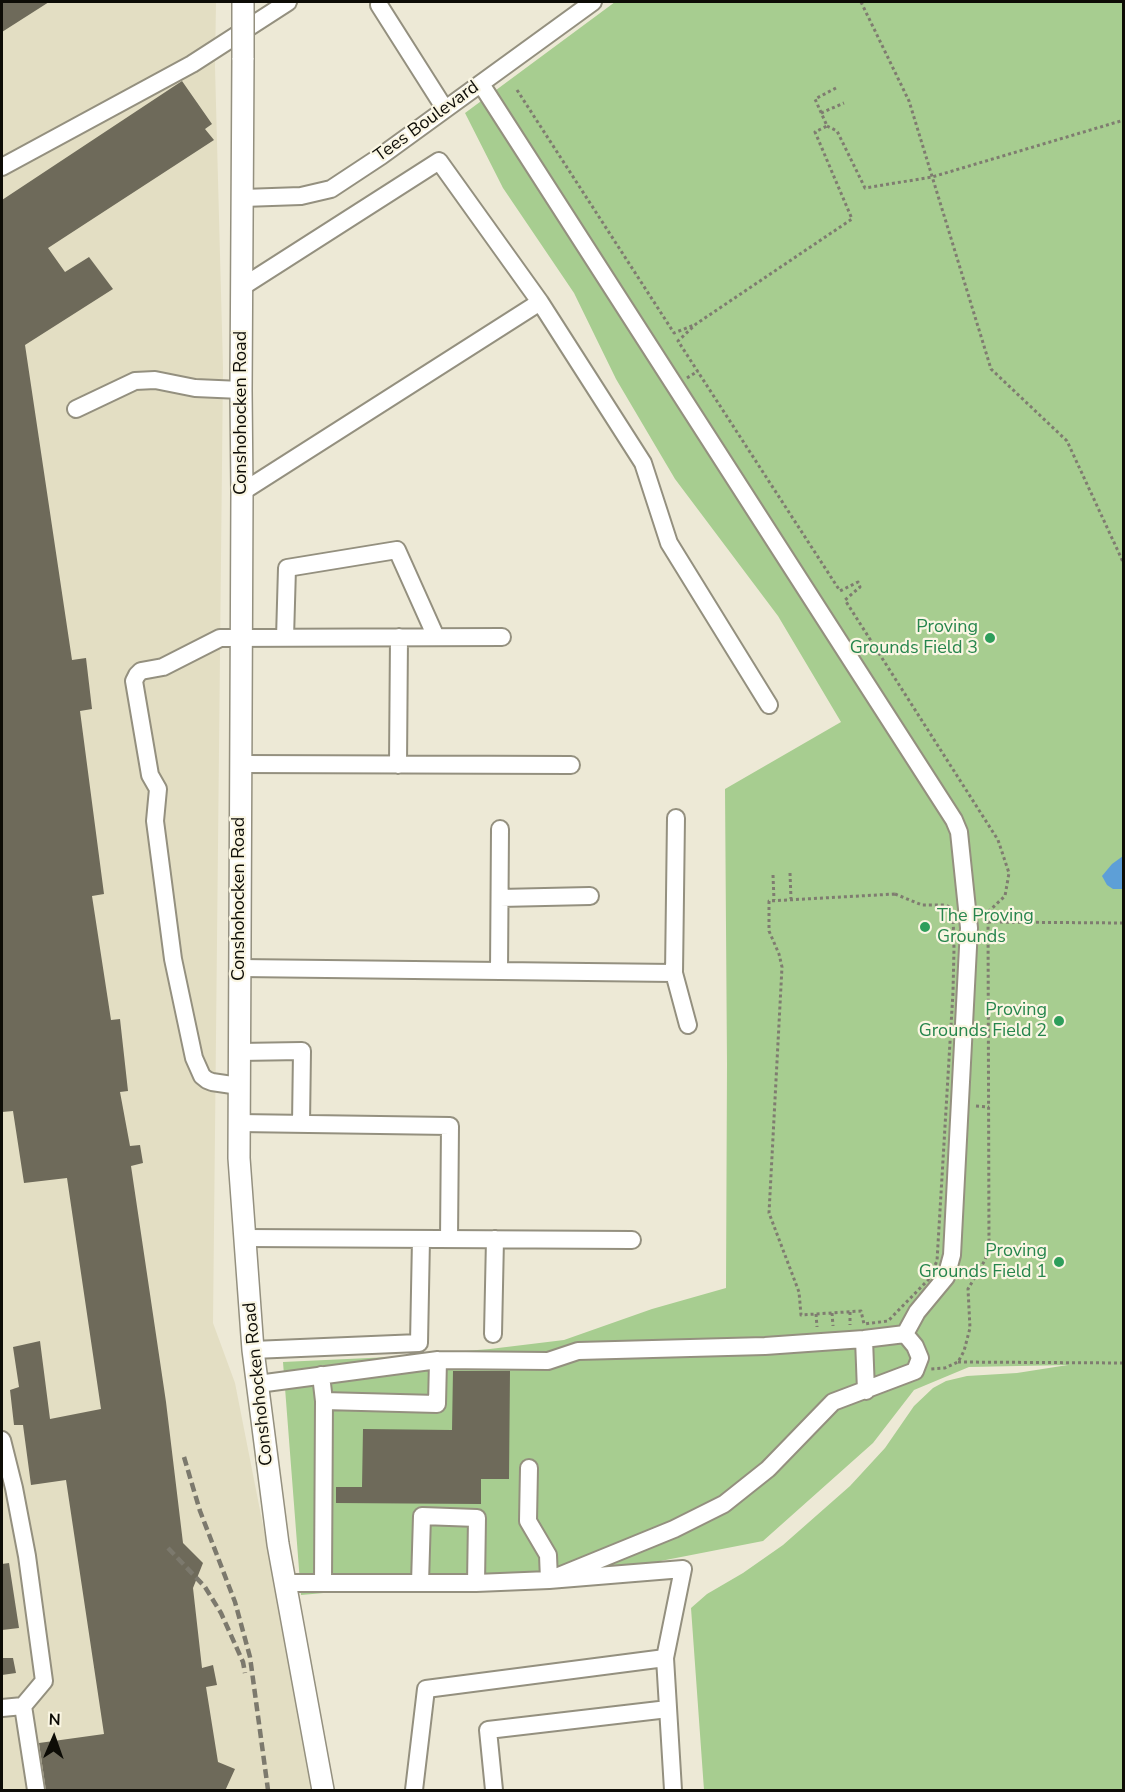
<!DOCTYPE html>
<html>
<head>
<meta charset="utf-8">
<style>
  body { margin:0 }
  #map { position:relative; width:1125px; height:1792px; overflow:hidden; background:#ede9d6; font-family:"Nunito Sans",sans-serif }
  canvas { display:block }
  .frame { position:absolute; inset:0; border:3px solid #0d0c06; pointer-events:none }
  .north { position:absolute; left:24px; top:1708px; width:60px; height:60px; -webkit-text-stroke:4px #faf6e3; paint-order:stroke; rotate:2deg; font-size:16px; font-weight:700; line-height:24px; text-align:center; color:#0d0c06 }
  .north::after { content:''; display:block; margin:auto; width:21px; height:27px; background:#0d0c06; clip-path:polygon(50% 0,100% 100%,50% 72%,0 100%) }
</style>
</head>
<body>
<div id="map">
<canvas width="1125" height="1792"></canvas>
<div class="frame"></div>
<div class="north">N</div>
</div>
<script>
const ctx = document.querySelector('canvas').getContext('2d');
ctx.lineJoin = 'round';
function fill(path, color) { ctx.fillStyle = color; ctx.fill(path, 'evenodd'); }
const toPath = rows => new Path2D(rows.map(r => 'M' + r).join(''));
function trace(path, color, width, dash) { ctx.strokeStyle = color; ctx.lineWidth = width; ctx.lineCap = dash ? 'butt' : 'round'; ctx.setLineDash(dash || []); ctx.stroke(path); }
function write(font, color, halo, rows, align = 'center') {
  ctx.font = font + ' "Nunito Sans",sans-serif'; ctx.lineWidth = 4.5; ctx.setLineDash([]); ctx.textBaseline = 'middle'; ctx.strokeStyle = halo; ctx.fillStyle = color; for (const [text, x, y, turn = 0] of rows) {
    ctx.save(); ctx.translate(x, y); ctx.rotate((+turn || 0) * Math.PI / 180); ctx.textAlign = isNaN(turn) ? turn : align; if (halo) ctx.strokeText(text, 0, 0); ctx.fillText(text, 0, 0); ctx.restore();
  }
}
const built = toPath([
  [2,2,216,2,215,67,223,368,213,1323,235,1383,315,1790,2,1790]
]);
const green = toPath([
  [615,2,1123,2,1123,1790,704,1790,691,1608,707,1594,743,1573,783,1545,850,1486,885,1448,914,1406,933,1388,946,1381,967,1376,1017,1373,1068,1365,969,1367,914,1390,873,1443,763,1541,640,1565,301,1595,283,1362,390,1357,490,1349,564,1340,652,1309,726,1288,727,1064,725,789,841,722,778,616,675,479,616,379,574,293,503,188,465,113]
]);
const water = toPath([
  [1123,856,1123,889,1113,889,1107,885,1102,876,1112,864]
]);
const building = toPath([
  [2,2,49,2,2,32],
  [182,81,212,124,205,129,214,140,48,248,65,272,89,257,113,289,25,345,72,660,86,658,92,709,80,711,104,894,92,896,111,1020,120,1019,128,1091,120,1092,130,1146,140,1145,143,1163,131,1166,166,1402,183,1543,203,1563,193,1588,202,1668,213,1665,217,1685,206,1687,218,1762,235,1769,225,1791,46,1791,39,1743,104,1734,66,1480,31,1485,23,1425,14,1425,10,1390,19,1387,13,1347,40,1341,50,1419,101,1409,67,1178,24,1183,13,1111,2,1112,2,200],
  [453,1371,510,1371,509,1479,481,1479,481,1504,336,1503,336,1487,362,1487,363,1429,452,1430],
  [9,1563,19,1628,2,1630,2,1564],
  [2,1658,13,1658,16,1673,2,1675]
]);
const path = toPath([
  [861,2,909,101,991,369,1067,441,1124,564],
  [836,88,815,99,827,126,815,132,852,219,696,324,678,341,840,591,858,582,860,587,845,600,998,840,1009,873,1005,896,988,912,989,1248,985,1260,968,1289,970,1328,964,1351,958,1362,945,1368,931,1369],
  [517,90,674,333,694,325],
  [821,113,844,103],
  [827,126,837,131,865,188,932,177,1124,120],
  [687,378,698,371],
  [790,873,791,899],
  [773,875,774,900],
  [895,894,922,905,945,905,950,907,953,914,954,949,953,992,937,1261,928,1280,888,1321,864,1324,861,1311,801,1315,799,1292,769,1213,782,967,779,954,769,931,769,901,895,894],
  [988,922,1124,923],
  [976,1106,989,1107],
  [850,1312,850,1325],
  [832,1313,833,1326],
  [816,1314,817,1327],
  [958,1362,1124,1363]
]);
const minor = toPath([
  [379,5,445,109],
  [481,84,954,820,959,832,969,928,952,1255,946,1277,917,1312,905,1334],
  [2,167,192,64,288,2],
  [243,198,301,196,331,189,381,156,593,2],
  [540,302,643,463,669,543,769,705],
  [76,409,135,381,155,380,195,388,241,390],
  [242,492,540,302,439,161,242,287],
  [285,638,287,568,397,550,436,637],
  [241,764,571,765],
  [398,765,399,637],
  [500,898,590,896],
  [240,968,674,973,676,818],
  [499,971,500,829],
  [674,973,688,1025],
  [239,1052,302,1051,301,1124],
  [239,1086,212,1082,207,1080,202,1076,194,1058,173,959,155,821,158,789,150,775,134,681,137,675,141,671,163,667,220,638,502,637],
  [239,1123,450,1126,449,1239],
  [245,1238,632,1240],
  [493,1334,495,1239],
  [864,1339,866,1391],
  [253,1350,419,1343,421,1239],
  [321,1375,324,1401,437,1404,438,1360],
  [258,1384,438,1360,548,1361,578,1351,765,1346,864,1339,905,1334,915,1346,920,1358,915,1371,833,1402,768,1469,724,1504,674,1529,549,1580,476,1583,285,1583],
  [2,1440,14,1488,27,1556,44,1681,23,1706,2,1708],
  [323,1583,324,1401],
  [420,1583,422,1516,477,1518,476,1583],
  [665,1658,673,1790],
  [23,1706,36,1790],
  [414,1790,426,1689,665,1658,683,1569,549,1580,548,1555,528,1521,529,1468],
  [494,1790,488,1730,668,1709]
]);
const major = toPath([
  [243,58,241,390,242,492,239,1158,253,1350,278,1544,323,1790]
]);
const rail = toPath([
  [184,1457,200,1511,235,1602,250,1657,268,1790],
  [168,1548,205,1587,221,1613,243,1662,245,1673]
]);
const majorBridge = toPath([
  [243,2,243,58]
]);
const markers = [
  [990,638,6,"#2e9e5b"],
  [925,927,6,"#2e9e5b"],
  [1059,1021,6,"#2e9e5b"],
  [1059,1262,6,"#2e9e5b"]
];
const streetNames = [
  ["Tees Boulevard",427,122,-36],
  ["Conshohocken Road",242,413,-90],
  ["Conshohocken Road",240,899,-90],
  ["Conshohocken Road",259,1384,-96]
];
const leisureNames = [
  ["Proving",978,628],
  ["Grounds Field 3",978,649],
  ["The Proving",937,917,"left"],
  ["Grounds",937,938,"left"],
  ["Proving",1047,1011],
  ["Grounds Field 2",1047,1032],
  ["Proving",1047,1252],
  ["Grounds Field 1",1047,1273]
];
fill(built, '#e3dec3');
fill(green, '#a7cd90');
fill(water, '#5d9fd7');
fill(building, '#6e6a5a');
trace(minor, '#94907f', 20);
trace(major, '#94907f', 24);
trace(path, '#7f7c70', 3, [3, 3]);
trace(minor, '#fff', 16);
trace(major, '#fff', 21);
trace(rail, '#7c796d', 4.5, [9, 4.5]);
trace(majorBridge, '#94907f', 24, []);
trace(majorBridge, '#fff', 21);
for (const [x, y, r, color] of markers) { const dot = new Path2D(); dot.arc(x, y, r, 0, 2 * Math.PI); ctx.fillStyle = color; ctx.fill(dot); trace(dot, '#faf6e3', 2); }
write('18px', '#0d0c06', '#faf6e3', streetNames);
write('18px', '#27864d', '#faf6e3', leisureNames, 'right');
</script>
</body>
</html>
